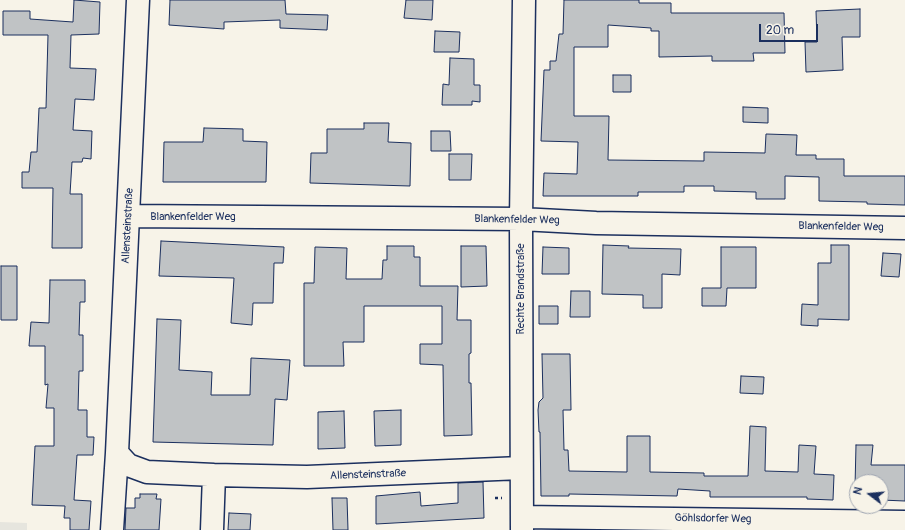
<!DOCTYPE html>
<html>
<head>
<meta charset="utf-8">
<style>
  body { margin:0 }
  #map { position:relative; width:905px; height:530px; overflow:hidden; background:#f7f3e8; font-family:Pangolin,sans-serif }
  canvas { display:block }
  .north { position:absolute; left:849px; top:474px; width:40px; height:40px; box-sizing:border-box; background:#f7f3e8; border:1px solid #9fa5b1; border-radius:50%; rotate:286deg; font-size:11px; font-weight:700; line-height:16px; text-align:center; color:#1b2f5e }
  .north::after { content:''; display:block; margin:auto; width:14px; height:18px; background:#1b2f5e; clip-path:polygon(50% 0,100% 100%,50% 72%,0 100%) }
  .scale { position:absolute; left:759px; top:24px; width:59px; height:18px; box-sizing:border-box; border:2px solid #1b2f5e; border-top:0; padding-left:5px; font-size:12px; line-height:14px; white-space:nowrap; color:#1b2f5e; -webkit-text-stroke:3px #f7f3e8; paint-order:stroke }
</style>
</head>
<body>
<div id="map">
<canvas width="905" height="530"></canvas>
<div class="north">N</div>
<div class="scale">20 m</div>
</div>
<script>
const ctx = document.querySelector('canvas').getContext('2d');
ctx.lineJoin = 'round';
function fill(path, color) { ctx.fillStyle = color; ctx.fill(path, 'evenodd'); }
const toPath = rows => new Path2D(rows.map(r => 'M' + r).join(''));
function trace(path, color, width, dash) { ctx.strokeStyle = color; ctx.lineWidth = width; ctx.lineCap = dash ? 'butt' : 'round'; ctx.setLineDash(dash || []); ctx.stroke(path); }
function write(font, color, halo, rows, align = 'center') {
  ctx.font = font + ' Pangolin,sans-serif'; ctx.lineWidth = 3; ctx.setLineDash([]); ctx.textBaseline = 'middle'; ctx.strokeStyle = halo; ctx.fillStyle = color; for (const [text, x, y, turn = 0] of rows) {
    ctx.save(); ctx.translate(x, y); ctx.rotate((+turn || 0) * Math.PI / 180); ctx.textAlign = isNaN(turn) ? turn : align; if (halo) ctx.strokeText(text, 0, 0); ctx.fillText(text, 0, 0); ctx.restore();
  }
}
const built = toPath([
  [0,522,27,523,27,530,0,530]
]);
const building = toPath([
  [74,0,100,2,99,34,71,35,70,68,96,69,94,100,75,99,73,130,92,131,91,159,83,158,82,162,72,162,70,194,82,194,82,248,52,248,53,188,22,188,22,172,29,172,31,152,37,152,39,108,46,108,48,35,3,35,3,11,30,11,30,19,73,22,74,0],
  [170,0,285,0,286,14,328,15,327,30,280,28,280,20,224,22,224,29,169,25,170,0],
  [406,0,433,0,432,20,404,18,406,0],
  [564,0,639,0,639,3,671,3,671,13,784,13,785,53,753,53,754,61,712,61,712,56,659,57,659,31,651,31,651,28,608,25,608,47,574,47,574,116,609,116,608,160,704,161,704,152,765,153,766,134,797,135,796,155,816,155,816,159,844,159,844,176,905,176,905,205,867,204,867,202,819,201,819,177,785,176,785,199,756,199,756,192,714,191,714,186,684,186,684,192,638,192,638,196,543,196,544,173,577,174,578,142,541,141,544,70,550,70,550,61,556,61,559,34,563,34,564,0],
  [860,9,860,37,842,37,843,70,806,72,805,42,817,42,816,11,860,9],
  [435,31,460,32,459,52,434,52,435,31],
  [450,58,474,59,474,85,480,85,480,102,472,101,472,105,442,105,443,84,449,85,450,58],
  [613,75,631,75,631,92,613,92,613,75],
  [743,107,768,108,768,123,743,122,743,107],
  [364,123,389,123,388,142,411,143,410,186,310,183,311,153,327,153,327,129,364,129,364,123],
  [204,128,243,129,243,141,267,142,266,182,163,182,164,142,203,142,204,128],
  [431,131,450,131,451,151,431,151,431,131],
  [449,154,472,154,471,180,449,180,449,154],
  [161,241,284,247,283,263,274,263,273,303,253,303,252,325,231,323,234,278,159,276,161,241],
  [603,245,629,246,628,248,681,249,680,275,662,274,662,308,643,308,643,295,602,294,603,245],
  [831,245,849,245,849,320,818,319,818,326,801,325,802,304,818,305,818,263,831,263,831,245],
  [387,246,414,246,414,257,420,257,420,286,458,286,457,320,471,320,471,353,469,354,469,383,471,383,472,435,444,436,443,365,420,364,420,344,442,344,442,306,364,306,364,342,343,342,344,366,304,366,304,283,314,283,315,247,347,248,346,279,382,279,383,260,387,260,387,246],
  [461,246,486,246,487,286,461,287,461,246],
  [543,247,569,248,569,274,542,274,543,247],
  [721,247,756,247,756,288,727,288,726,306,702,306,702,288,721,288,721,247],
  [883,253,901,254,899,277,881,276,883,253],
  [1,266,17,266,17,320,1,320,1,266],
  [50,280,85,280,85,302,80,302,79,335,83,335,83,371,79,371,78,410,87,410,87,437,94,437,93,455,77,455,74,500,91,501,89,530,70,530,70,518,64,518,65,506,32,505,35,446,54,446,54,408,46,408,48,384,45,385,45,346,29,346,31,322,49,323,50,280],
  [571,291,590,291,590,317,570,317,571,291],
  [539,306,558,306,558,324,539,324,539,306],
  [157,319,181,320,179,370,212,372,211,395,250,395,251,358,290,360,287,400,275,399,273,445,153,442,157,319],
  [542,354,570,354,571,410,563,410,564,450,568,450,569,471,627,472,627,436,650,436,650,472,704,473,704,476,748,476,750,426,766,427,765,471,798,472,799,445,816,446,814,474,834,475,833,500,807,499,807,497,710,497,710,491,678,489,677,496,569,494,569,496,541,496,540,432,539,432,538,410,539,402,543,398,542,354],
  [741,376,764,377,763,394,740,393,741,376],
  [401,410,401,445,375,446,374,411,401,410],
  [344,411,345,448,318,449,318,412,344,411],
  [856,445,873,445,871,465,905,465,905,501,881,500,881,482,857,482,857,487,855,487,856,445],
  [483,482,484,518,376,524,376,496,420,492,421,506,458,503,458,483,483,482],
  [140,494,157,494,156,499,161,499,159,530,125,530,126,508,135,508,135,498,140,498,140,494],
  [332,498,347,498,348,530,333,530,332,498],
  [229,513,251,514,250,530,228,530,229,513]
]);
const path = toPath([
  [495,498,502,498]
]);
const street = toPath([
  [138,0,117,453,128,465,147,472,214,475,307,477,521,468],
  [128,216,521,219,596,223,905,228],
  [522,517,905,522],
  [112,530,117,453],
  [212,530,214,475],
  [522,530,521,219,524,0]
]);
const streetNames = [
  ["Blankenfelder Weg",193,217],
  ["Blankenfelder Weg",517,220,1],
  ["Allensteinstraße",128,226,-87],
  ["Blankenfelder Weg",841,227,1],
  ["Rechte Brandstraße",521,289,-90],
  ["Allensteinstraße",368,475,-2],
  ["Göhlsdorfer Weg",713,519,1]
];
fill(built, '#e6e5de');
fill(building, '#c0c3c5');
trace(building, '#1b2f5e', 1);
trace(street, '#1b2f5e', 25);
trace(path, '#1b2f5e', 2.5, [3, 3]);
trace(street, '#f7f3e8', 22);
write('11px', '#1b2f5e', '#f7f3e8', streetNames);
</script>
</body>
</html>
